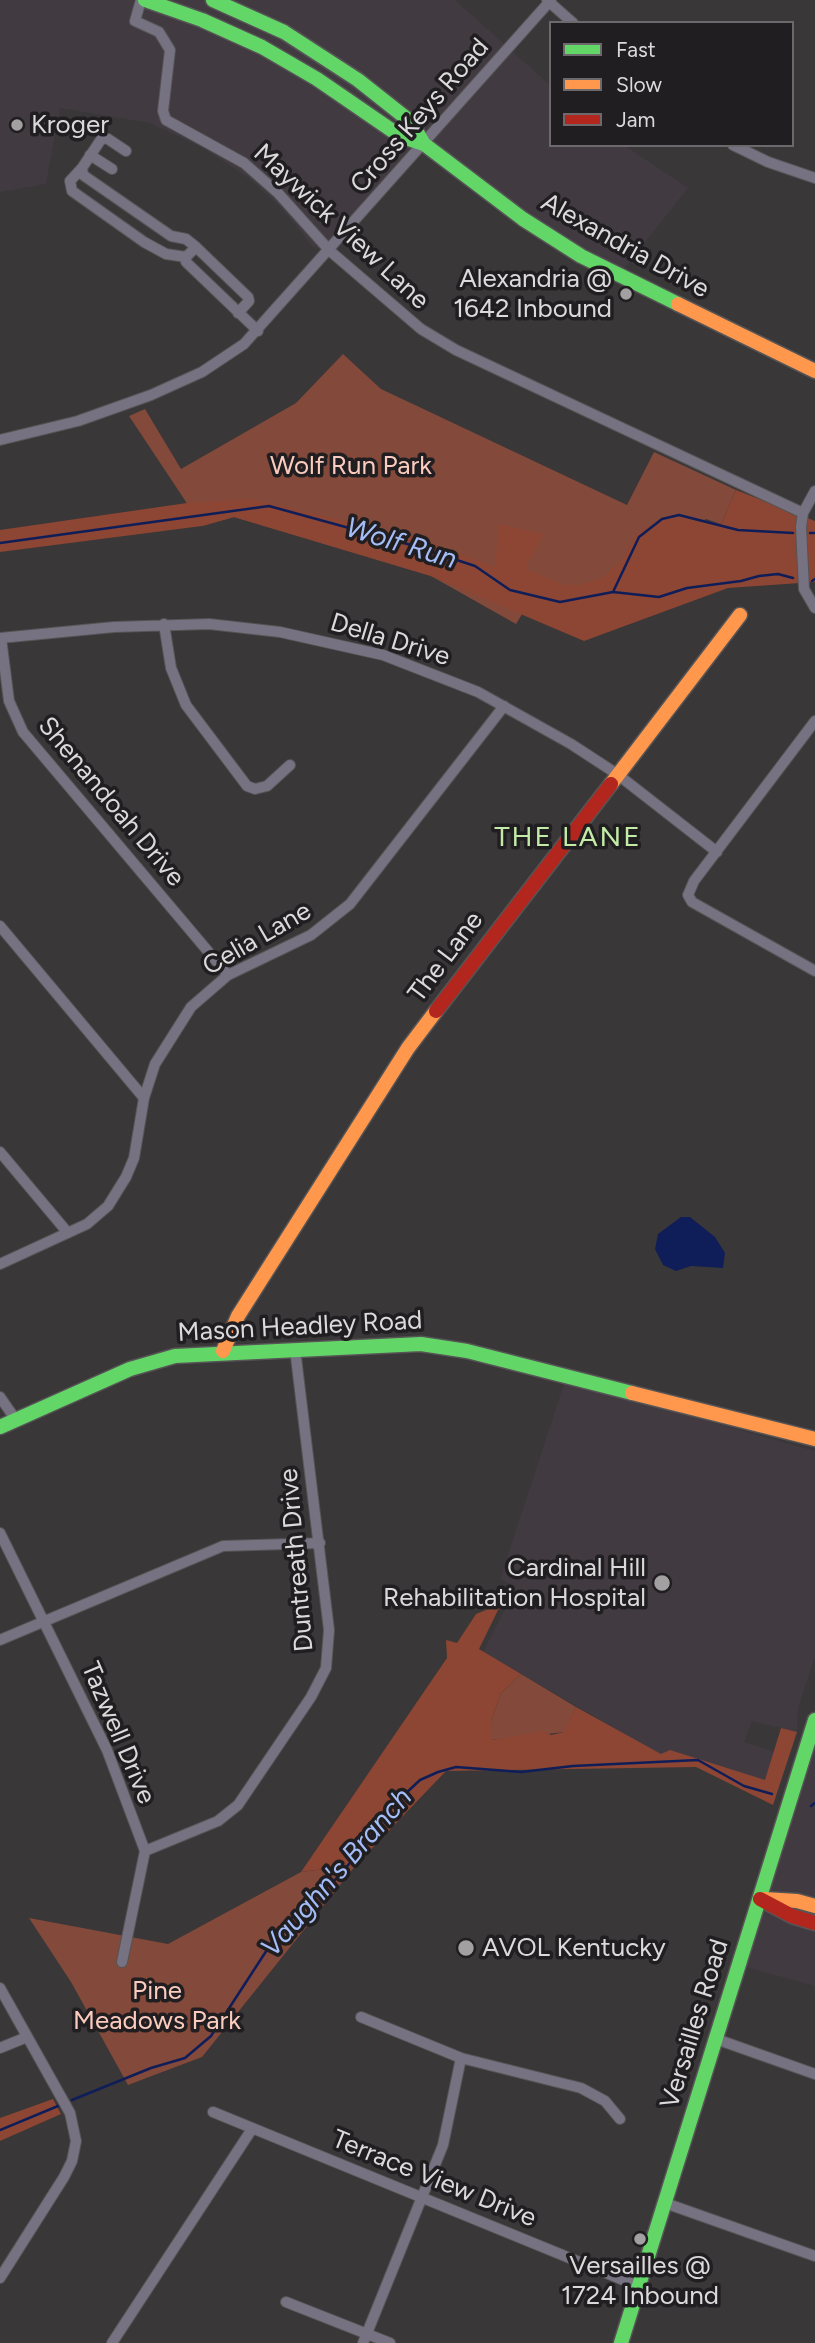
<!DOCTYPE html>
<html>
<head>
<meta charset="utf-8">
<style>
  body { margin:0 }
  #map { position:relative; width:815px; height:2343px; overflow:hidden; background:#393738; font-family:Figtree,sans-serif }
  canvas { display:block }
  .legend { position:absolute; left:549px; top:21px; width:245px; height:126px; box-sizing:border-box; background:#201e20; border:2px solid #6b696b; margin:0; padding:9px 12px; list-style:none; font-size:21px; color:#dcd9db }
  .legend li { display:flex; align-items:center; gap:14px; height:35px }
  .legend b { width:35px; border:2px solid #6b696b }
</style>
</head>
<body>
<div id="map">
<canvas width="815" height="2343"></canvas>
<ul class="legend">
<li><b style="height:9px;background:#63d668"></b>Fast</li>
<li><b style="height:9px;background:#ff974d"></b>Slow</li>
<li><b style="height:9px;background:#b3261e"></b>Jam</li>
</ul>
</div>
<script>
const ctx = document.querySelector('canvas').getContext('2d');
ctx.lineJoin = 'round';
function fill(path, color) { ctx.fillStyle = color; ctx.fill(path, 'evenodd'); }
const toPath = rows => new Path2D(rows.map(r => 'M' + r).join(''));
function trace(path, color, width, dash) { ctx.strokeStyle = color; ctx.lineWidth = width; ctx.lineCap = dash ? 'butt' : 'round'; ctx.setLineDash(dash || []); ctx.stroke(path); }
function write(font, color, halo, rows, align = 'center') {
  ctx.font = font + ' Figtree,sans-serif'; ctx.lineWidth = 7; ctx.setLineDash([]); ctx.textBaseline = 'middle'; ctx.strokeStyle = halo; ctx.fillStyle = color; for (const [text, x, y, turn = 0] of rows) {
    ctx.save(); ctx.translate(x, y); ctx.rotate((+turn || 0) * Math.PI / 180); ctx.textAlign = isNaN(turn) ? turn : align; if (halo) ctx.strokeText(text, 0, 0); ctx.fillText(text, 0, 0); ctx.restore();
  }
}
const built = toPath([
  [0,0,455,0,551,86,551,145,624,145,688,188,618,276,424,145,330,251,313,247,281,208,250,179,203,148,150,123,60,108,46,184,0,192],
  [565,1381,815,1451,815,1656,798,1708,797,1732,752,1721,744,1742,775,1752,765,1785,661,1755,483,1652,516,1587,500,1579],
  [815,1720,815,1986,739,1965]
]);
const green = toPath([
  [343,354,381,389,627,505,654,452,736,490,721,524,706,519,622,574,527,606,516,624,431,576,234,517,202,526,129,416,145,409,181,469,296,403],
  [521,1674,576,1707,565,1732,491,1740,491,1721,501,1693],
  [356,1865,202,2057,128,2085,71,1982,29,1918,168,1944,301,1872]
]);
const forest = toPath([
  [736,490,815,521,815,582,728,588,584,641,431,576,234,517,202,526,0,552,0,530,187,503,251,499,414,537,495,567,499,524,543,534,525,569,565,585,581,585,602,578,620,562,638,532,662,519,679,515,721,524],
  [501,1604,479,1649,521,1674,501,1693,491,1721,492,1740,544,1731,551,1735,564,1732,576,1707,661,1754,670,1750,765,1780,781,1728,797,1732,773,1805,696,1767,446,1771,356,1865,301,1872,447,1658,446,1640,457,1643,476,1614],
  [53,2099,61,2114,0,2141,0,2118]
]);
const water = toPath([
  [681,1217,690,1217,715,1237,725,1253,723,1268,691,1266,676,1271,663,1265,655,1249,658,1234]
]);
const stream = toPath([
  [810,533,815,533],
  [0,543,269,506,411,545,475,566,510,590,560,602,613,592,659,597,687,588,741,581,759,576,778,574,793,578],
  [812,581,815,579],
  [613,592,639,537,662,519,679,515,738,530,793,533],
  [811,1806,815,1803],
  [72,2100,151,2068,185,2058,211,2036,276,1936,304,1904,334,1881,363,1848,389,1809,420,1780,438,1772,456,1767,521,1772,573,1766,698,1760,744,1786,772,1794],
  [0,2130,58,2106]
]);
const street = toPath([
  [141,0,135,21,159,32,170,50,163,111,166,120,244,163,278,193,330,251,421,329,456,350,803,513],
  [547,0,573,23],
  [733,145,768,162,815,178],
  [126,151,108,139,102,138,82,168,83,175,171,236,186,239,196,247,186,257,186,262,258,331],
  [90,155,112,169],
  [82,168,70,181,72,191,144,242,166,254,186,257],
  [196,247,248,297,249,301,238,313],
  [0,440,78,421,151,395,202,372,244,344,551,0],
  [815,491,803,513,801,527,804,589,815,608],
  [164,624,171,668,186,705,247,786,255,789,267,786,290,765],
  [0,638,114,627,209,624,280,632,383,655,478,692,571,744,617,774,717,852],
  [1,638,9,701,23,732,228,975],
  [815,721,694,881,688,895,692,902,815,971],
  [0,926,144,1098],
  [0,1152,68,1233],
  [0,1264,87,1224,108,1206,126,1177,134,1158,144,1098,155,1064,191,1007,228,975,311,935,350,904,504,706],
  [0,1397,16,1420],
  [0,1533,107,1750,145,1851,122,1962],
  [0,1640,223,1546,320,1543],
  [145,1851,218,1821,238,1805,311,1697,326,1668,329,1630,295,1349],
  [0,1988,70,2113,76,2141,72,2161,64,2177,0,2278],
  [361,2017,461,2058,581,2088,605,2101,620,2119],
  [716,2039,815,2074],
  [0,2048,27,2037],
  [213,2112,638,2286],
  [665,2203,815,2256],
  [286,2302,390,2343],
  [112,2343,252,2129],
  [363,2343,443,2145,461,2058]
]);
const fast = toPath([
  [145,0,202,20,262,47,317,79,400,136,424,144,523,219,581,256,678,304],
  [213,0,284,32,358,80,411,122,424,144],
  [0,1427,130,1369,175,1356,421,1344,467,1351,632,1393],
  [621,2343,815,1720]
]);
const slow = toPath([
  [678,304,815,371],
  [611,784,740,615],
  [223,1351,238,1316,408,1048,436,1011],
  [632,1393,815,1439],
  [764,1899,797,1901,815,1906]
]);
const jam = toPath([
  [436,1011,611,784],
  [760,1899,792,1916,815,1923]
]);
const markers = [
  [17,125,7,"#a3a0a2"],
  [626,294,7,"#a3a0a2"],
  [662,1583,9,"#a3a0a2"],
  [466,1948,9,"#a3a0a2"],
  [640,2239,7,"#a3a0a2"]
];
const streetNames = [
  ["Cross Keys Road",420,116,-49],
  ["Maywick View Lane",341,227,43],
  ["Alexandria Drive",625,246,29],
  ["Della Drive",390,640,17],
  ["Shenandoah Drive",111,802,50],
  ["Celia Lane",257,939,-30],
  ["The Lane",446,957,-53],
  ["Mason Headley Road",300,1327,-3],
  ["Duntreath Drive",297,1560,-95],
  ["Tazwell Drive",118,1733,67],
  ["Versailles Road",695,2024,-73],
  ["Terrace View Drive",434,2179,22]
];
const poiNames = [
  ["Kroger",31,125],
  ["Alexandria @",612,279,"right"],
  ["1642 Inbound",612,309,"right"],
  ["Cardinal Hill",646,1568,"right"],
  ["Rehabilitation Hospital",646,1598,"right"],
  ["AVOL Kentucky",482,1948],
  ["Versailles @",640,2266,"center"],
  ["1724 Inbound",640,2296,"center"]
];
const parkNames = [
  ["Wolf Run Park",351,466],
  ["Pine",157,1991],
  ["Meadows Park",157,2021]
];
const waterNames = [
  ["Wolf Run",401,544,17],
  ["Vaughn's Branch",337,1873,-49]
];
const neighbourhoodNames = [
  ["THE LANE",568,838]
];
fill(built, '#423a41');
fill(green, '#83493a');
fill(forest, '#8c4633');
fill(water, '#0f1e59');
trace(stream, '#0f1e59', 2.5);
trace(street, '#565455', 12);
trace(fast, '#565455', 17);
trace(slow, '#565455', 17);
trace(jam, '#565455', 17);
trace(street, '#777281', 10);
trace(fast, '#63d668', 14);
trace(slow, '#ff974d', 14);
trace(jam, '#b3261e', 14);
for (const [x, y, r, color] of markers) { const dot = new Path2D(); dot.arc(x, y, r, 0, 2 * Math.PI); ctx.fillStyle = color; ctx.fill(dot); trace(dot, '#201e20', 2.5); }
write('26px', '#dcd9db', '#201e20', streetNames);
write('26px', '#dcd9db', '#201e20', poiNames, 'left');
write('26px', '#fbcbbe', '#201e20', parkNames);
write('italic 28px', '#a4bdf7', '#201e20', waterNames);
ctx.letterSpacing = '2px';
write('28px', '#c3eba7', '#201e20', neighbourhoodNames);
ctx.letterSpacing = '0px';
</script>
</body>
</html>
